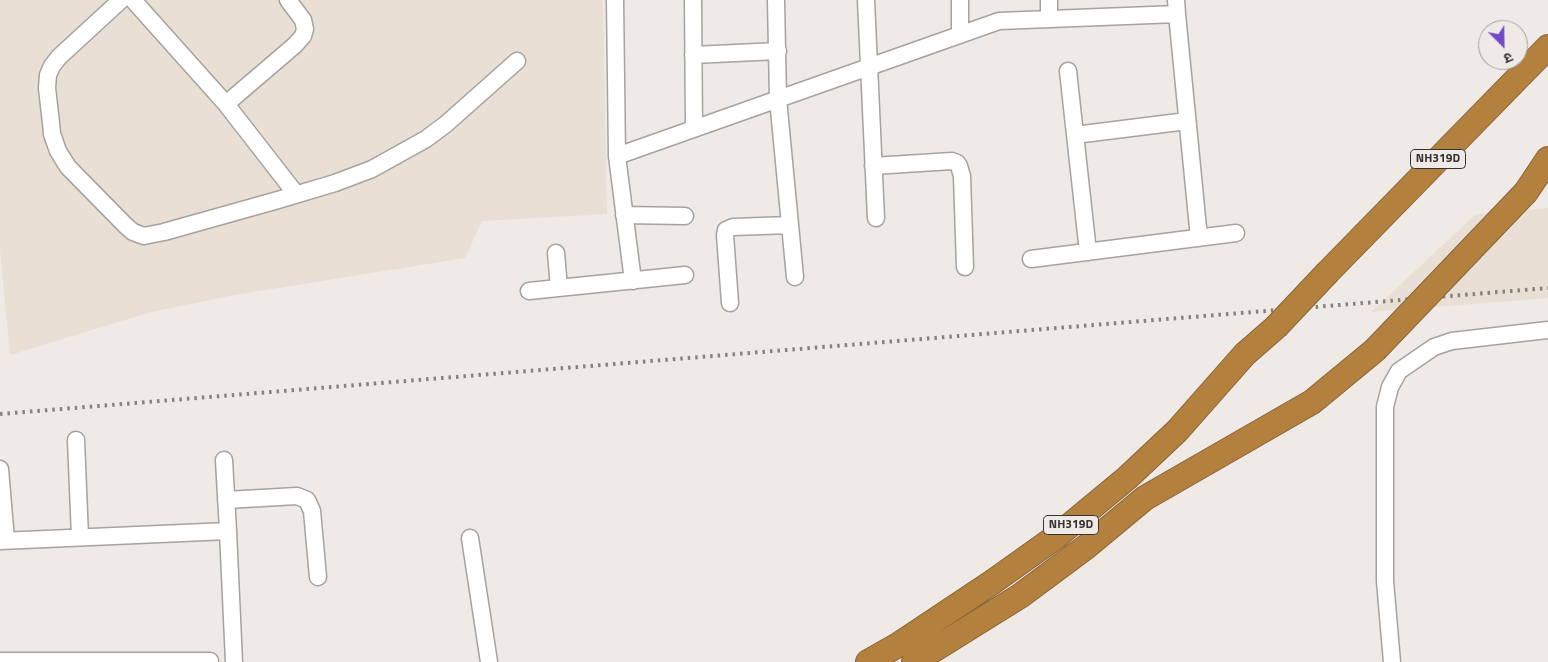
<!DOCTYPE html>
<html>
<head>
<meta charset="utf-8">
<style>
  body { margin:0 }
  #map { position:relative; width:1548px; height:662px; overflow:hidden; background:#efeae6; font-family:"Titillium Web","Noto Sans Devanagari",sans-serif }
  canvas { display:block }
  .north { position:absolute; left:1478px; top:20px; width:50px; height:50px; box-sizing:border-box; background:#efeae6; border:1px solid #a5a19e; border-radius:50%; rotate:157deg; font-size:14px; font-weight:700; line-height:20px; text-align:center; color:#353331 }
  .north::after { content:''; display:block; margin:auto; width:18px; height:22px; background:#724ac3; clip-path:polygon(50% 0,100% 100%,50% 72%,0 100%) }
</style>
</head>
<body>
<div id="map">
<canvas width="1548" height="662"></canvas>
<div class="north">उ</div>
</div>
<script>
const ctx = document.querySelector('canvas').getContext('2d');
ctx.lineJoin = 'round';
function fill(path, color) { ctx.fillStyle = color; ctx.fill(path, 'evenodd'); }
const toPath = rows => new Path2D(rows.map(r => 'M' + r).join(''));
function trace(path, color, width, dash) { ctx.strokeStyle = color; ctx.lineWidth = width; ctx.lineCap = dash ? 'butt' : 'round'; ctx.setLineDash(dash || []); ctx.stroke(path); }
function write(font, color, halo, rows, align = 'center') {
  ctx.font = font + ' "Titillium Web",sans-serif'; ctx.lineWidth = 5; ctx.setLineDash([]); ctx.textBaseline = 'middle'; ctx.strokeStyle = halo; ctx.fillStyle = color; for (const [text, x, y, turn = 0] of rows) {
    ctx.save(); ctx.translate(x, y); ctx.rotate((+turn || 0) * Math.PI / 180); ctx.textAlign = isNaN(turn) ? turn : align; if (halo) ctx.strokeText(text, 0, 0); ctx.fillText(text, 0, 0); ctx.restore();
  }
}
const built = toPath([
  [0,0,603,0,607,214,482,221,465,258,235,295,151,312,10,355,0,249],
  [1548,208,1548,298,1371,312,1476,214]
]);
const minor = toPath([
  [121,0,59,57,52,66,48,75,47,88,51,123,52,134,58,151,68,167,125,225,133,232,144,236,164,232,278,200,335,183,372,169,426,139,446,124,517,61],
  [133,0,226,104,296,194],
  [615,0,617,156,633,281],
  [693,0,694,129],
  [776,0,778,99,795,277],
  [866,0,876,218],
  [960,0,960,35],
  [1049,0,1049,19],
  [1177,14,1199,238],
  [693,55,778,51],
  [1068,71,1088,252],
  [226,104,295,45,303,36,305,29,303,20,288,0],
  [1075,135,1187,121],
  [617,156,999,21,1177,14,1176,0],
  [873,166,952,161,957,163,959,166,962,176,965,267],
  [624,215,685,216],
  [556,253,559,288],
  [1031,259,1236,233],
  [529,291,685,275],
  [730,303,725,235,726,230,733,227,790,225],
  [76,440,80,537],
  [224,460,228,531],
  [0,469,6,540],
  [226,500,297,496,307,500,312,511,318,577],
  [470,538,489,662],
  [0,541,228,531,234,662],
  [0,661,210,661],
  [1392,662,1385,581,1385,407,1390,387,1399,371,1434,347,1452,341,1548,330]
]);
const highway = toPath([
  [1526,192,1548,159],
  [1328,272,1548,47],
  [868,662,898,645,994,581,1057,536,1127,478,1177,431,1245,354,1276,327],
  [914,662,1020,596,1086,547,1145,498,1312,402,1375,350]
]);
const rail = toPath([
  [0,414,1548,288]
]);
const highwayBridge = toPath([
  [1276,327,1328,272],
  [1375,350,1526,192]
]);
const shields = [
  [1438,159,55],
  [1071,525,55]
];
const shieldNames = [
  ["NH319D",1438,159],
  ["NH319D",1071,525]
];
fill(built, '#e9dfd5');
trace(minor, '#a6a29d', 19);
trace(highway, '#876539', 26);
trace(minor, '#fff', 16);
trace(highway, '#b3803e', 24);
trace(rail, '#85827f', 4, [2.5, 5]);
trace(highwayBridge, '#876539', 26, []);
trace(highwayBridge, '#b3803e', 24);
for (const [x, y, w] of shields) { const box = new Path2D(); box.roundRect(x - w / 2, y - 9.5, w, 19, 4); ctx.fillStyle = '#efeae6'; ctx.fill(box); trace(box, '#353331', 1); }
write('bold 12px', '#353331', null, shieldNames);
</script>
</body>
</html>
